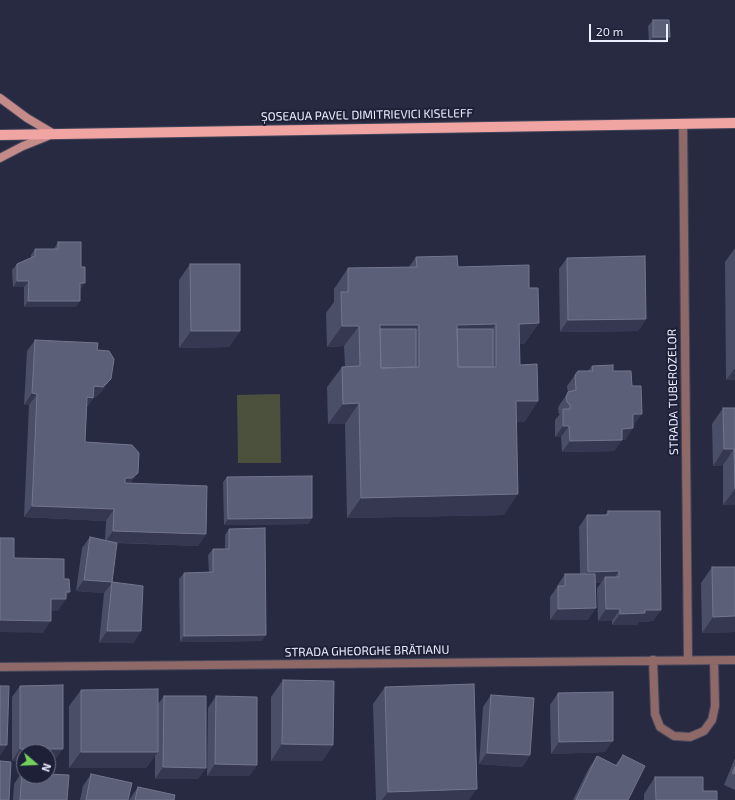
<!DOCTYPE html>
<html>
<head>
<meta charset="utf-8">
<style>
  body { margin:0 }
  #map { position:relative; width:735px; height:800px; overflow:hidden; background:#282a42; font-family:"Exo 2",sans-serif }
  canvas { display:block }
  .north { position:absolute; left:16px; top:744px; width:40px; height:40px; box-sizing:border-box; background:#1e2037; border:1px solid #707387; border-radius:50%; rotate:109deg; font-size:11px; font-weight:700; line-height:16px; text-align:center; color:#ecefff }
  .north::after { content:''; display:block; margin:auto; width:14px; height:18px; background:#73d25c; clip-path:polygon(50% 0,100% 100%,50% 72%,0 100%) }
  .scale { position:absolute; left:589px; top:24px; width:79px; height:18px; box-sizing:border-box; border:2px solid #ecefff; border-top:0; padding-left:5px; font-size:12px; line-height:14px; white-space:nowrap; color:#ecefff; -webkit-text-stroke:3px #1e2037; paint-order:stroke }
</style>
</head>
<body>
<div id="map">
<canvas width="735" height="800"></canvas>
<div class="north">N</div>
<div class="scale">20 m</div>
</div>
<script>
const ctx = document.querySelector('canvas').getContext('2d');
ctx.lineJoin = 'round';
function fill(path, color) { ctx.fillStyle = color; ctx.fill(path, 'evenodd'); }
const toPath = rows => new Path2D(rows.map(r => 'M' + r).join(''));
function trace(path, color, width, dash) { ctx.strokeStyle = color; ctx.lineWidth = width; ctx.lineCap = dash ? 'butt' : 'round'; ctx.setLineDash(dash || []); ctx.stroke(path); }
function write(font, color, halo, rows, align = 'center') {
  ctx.font = font + ' "Exo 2",sans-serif'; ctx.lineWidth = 4; ctx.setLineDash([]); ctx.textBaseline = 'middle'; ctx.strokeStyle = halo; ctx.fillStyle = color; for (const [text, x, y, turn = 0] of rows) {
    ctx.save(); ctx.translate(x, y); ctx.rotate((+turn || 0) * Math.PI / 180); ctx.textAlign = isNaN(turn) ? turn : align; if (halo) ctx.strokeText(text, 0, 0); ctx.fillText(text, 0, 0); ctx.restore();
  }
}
const green = toPath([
  [280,394,281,463,238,463,237,395]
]);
const minor = toPath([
  [683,123,688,660],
  [653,660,655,714,660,727,674,736,690,737,704,731,712,720,715,706,714,660],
  [0,667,735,660]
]);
const secondary = toPath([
  [0,98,27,118,54,134],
  [0,158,23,146,48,136]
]);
const primary = toPath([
  [0,135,735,123]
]);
const wall = toPath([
  [653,20,666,43,649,43,648,26],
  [58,242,81,289,80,289,76,307,24,307,24,287,13,287,12,270,17,264,31,258,31,255,35,249,54,249],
  [735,248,735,380,726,380,725,262],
  [416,257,458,267,529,288,539,323,524,344,519,344,520,365,538,401,524,422,517,422,504,515,347,518,345,424,328,424,327,387,342,367,345,367,344,346,327,347,326,313,334,302,334,289,348,268,409,267],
  [567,258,646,319,638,331,560,332,559,269],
  [190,264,240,331,229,347,179,348,179,280],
  [35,340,97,350,103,390,95,398,93,398,87,407,85,442,131,483,206,534,198,546,117,543,104,593,76,591,82,548,90,537,105,540,106,521,24,517,29,405,24,405,27,351],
  [592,366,613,371,634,425,625,440,622,440,614,451,562,452,561,437,555,437,555,420,560,414,559,414,558,408,560,404,568,393,567,386,578,371,588,371],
  [723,408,735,408,735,505,723,505,723,465,713,466,712,424],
  [227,477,312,518,308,524,224,525,223,482],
  [608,511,661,610,653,621,639,622,637,625,612,625,612,621,598,621,597,588,601,583,596,583,588,620,550,620,550,597,557,587,557,586,565,574,580,574,579,527,587,515,605,515],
  [229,529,262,641,180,642,179,579,184,573,209,572,208,555,213,549,225,549,225,535],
  [712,567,735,632,702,633,701,583],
  [112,582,134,643,99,643,104,593],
  [283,680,333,745,322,761,271,761,271,697],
  [20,686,55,760,12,761,12,697],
  [385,687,469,800,376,800,373,704],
  [81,690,158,704,164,696,206,768,198,779,155,779,155,755,146,768,69,768,69,706],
  [558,693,605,752,551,754,550,705],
  [491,695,530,755,522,767,479,764,483,707],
  [216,696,257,765,249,776,207,776,208,708],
  [623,755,628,800,573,800,589,768,597,756,615,765],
  [735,758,735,790,724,785],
  [22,772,67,800,13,800,14,784],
  [91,774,128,800,80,800,83,786],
  [655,777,703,791,717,800,644,800,644,794],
  [138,787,174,800,129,800]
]);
const shadedWall = toPath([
  [653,37,670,37,666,43,649,43],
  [17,281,29,281,24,287,13,287],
  [80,283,85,283,81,289,76,289],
  [28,301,80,301,76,307,24,307],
  [646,319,638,331,560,332,568,320],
  [539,323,524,344,504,344,519,324],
  [496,324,481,345,455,345,457,325],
  [380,325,419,325,404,345,378,346],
  [342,326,359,326,344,346,327,347],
  [191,331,240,331,229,347,179,348],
  [735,368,735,380,726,380],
  [111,379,103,390,95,398,93,398,85,409,79,409,94,386],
  [32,393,37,394,29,405,24,405],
  [516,401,538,401,524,422,502,422],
  [359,403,345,424,328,424,343,404],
  [633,414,642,414,634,425],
  [563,426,569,426,561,437,555,437],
  [633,428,625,440,614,440,622,429],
  [622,440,614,451,562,452,570,441],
  [724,449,734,449,723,465,713,466],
  [138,473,130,484,117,489,125,478],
  [735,489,735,505,723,505],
  [518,494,504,515,347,518,361,498],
  [32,506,114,509,106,521,24,517],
  [312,518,308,524,224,525,228,519],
  [113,531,206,534,198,546,105,542],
  [619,571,611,582,605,577,601,583,580,583,588,572],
  [84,580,112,582,104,593,76,591],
  [66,592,70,592,65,599,66,599,58,611,43,610,51,599],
  [596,608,588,620,550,620,558,609],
  [606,609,620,609,612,621,598,621],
  [645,610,661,610,653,621,639,622,637,625,612,625,620,614],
  [735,616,735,632,702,633,713,617],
  [0,620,51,621,43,633,0,632],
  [107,631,141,631,134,643,99,643],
  [266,635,262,641,180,642,184,636],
  [613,741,605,752,551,754,559,742],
  [282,744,333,745,322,761,271,761],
  [0,745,7,745,0,756],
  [20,749,63,749,55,760,48,760,48,752,24,752,24,761,12,761],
  [81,752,158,752,146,768,69,768],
  [487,753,530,755,522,767,479,764],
  [215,764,257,765,249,776,207,776],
  [163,767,206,768,198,779,155,779],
  [477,789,469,800,382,800,388,792]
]);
const building = toPath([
  [653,20,669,20,670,37,653,37,653,20],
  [58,242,81,242,81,267,85,267,85,283,80,283,80,301,28,301,29,281,17,281,17,264,35,256,35,249,58,249,58,242],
  [457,256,458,267,529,265,529,288,538,288,539,323,519,324,520,365,537,364,538,401,516,401,518,494,361,498,359,403,343,404,342,367,360,366,359,326,342,326,341,292,348,292,348,268,417,267,416,257,457,256],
  [496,324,496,367,458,367,457,325,496,324],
  [380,325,419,325,419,367,381,368,380,325],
  [645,256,646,319,568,320,567,258,645,256],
  [190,264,240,264,240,331,191,331,190,264],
  [380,329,416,329,416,367,381,368,380,329],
  [457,329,493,329,493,367,458,367,457,329],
  [35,340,98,343,97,350,109,351,114,359,111,379,103,387,94,386,93,398,87,397,85,442,132,445,139,453,138,473,132,478,125,478,125,483,207,486,206,534,113,531,114,509,32,506,37,394,32,393,35,340],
  [613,365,613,371,631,371,632,386,641,386,642,414,633,414,633,428,622,429,622,440,570,441,569,426,563,426,563,409,570,409,570,405,567,402,566,397,568,392,576,390,575,375,578,371,593,371,592,366,613,365],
  [723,408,735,408,735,489,734,449,724,449,723,408],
  [312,476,312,518,228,519,227,477,312,476],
  [608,511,660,511,661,610,645,610,645,613,620,614,620,609,606,609,605,577,619,577,619,571,588,572,587,515,608,515,608,511],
  [265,528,266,635,184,636,184,573,213,572,213,549,229,549,229,529,265,528],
  [90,537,117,543,112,582,84,580,90,537],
  [0,538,14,538,14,558,64,559,64,579,69,579,70,592,66,592,66,599,51,599,51,621,0,620,0,538],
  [712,567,735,567,735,616,713,617,712,567],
  [565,574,595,574,596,608,558,609,558,586,565,586,565,574],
  [112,582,143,586,141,631,107,631,112,582],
  [283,680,334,681,333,745,282,744,283,680],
  [474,684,477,789,388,792,385,687,474,684],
  [63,685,63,749,20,749,20,686,63,685],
  [0,686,9,686,7,745,0,745,0,686],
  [158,689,158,752,81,752,81,690,158,689],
  [613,692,613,741,559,742,558,693,613,692],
  [491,695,534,698,530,755,487,753,491,695],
  [164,696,206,696,206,768,163,767,164,696],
  [216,696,257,697,257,765,215,764,216,696],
  [623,755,645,766,628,800,576,800,597,756,617,766,623,755],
  [0,761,11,762,9,800,0,800,0,761],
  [735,767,735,774,732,773,735,767],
  [22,772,24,772,24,776,48,776,48,774,69,775,67,800,20,800,22,772],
  [91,774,132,783,128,800,86,800,91,774],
  [655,777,703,777,703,791,717,791,717,800,656,800,655,777],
  [138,787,175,795,174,800,135,800,138,787]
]);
const streetNames = [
  ["ȘOSEAUA PAVEL DIMITRIEVICI KISELEFF",367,115,-1],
  ["STRADA TUBEROZELOR",673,392,-91],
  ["STRADA GHEORGHE BRĂTIANU",367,651,-1]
];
fill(green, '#4b513d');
trace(minor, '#43465c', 10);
trace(secondary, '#43465c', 10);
trace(primary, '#43465c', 12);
trace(minor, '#8e6967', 8);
trace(secondary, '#c58b88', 8);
trace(primary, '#f0a5a2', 10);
fill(wall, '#4b4e67');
fill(shadedWall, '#363852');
fill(building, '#5c5f78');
trace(building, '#73768d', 1);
write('12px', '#ecefff', '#1e2037', streetNames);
</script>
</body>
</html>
